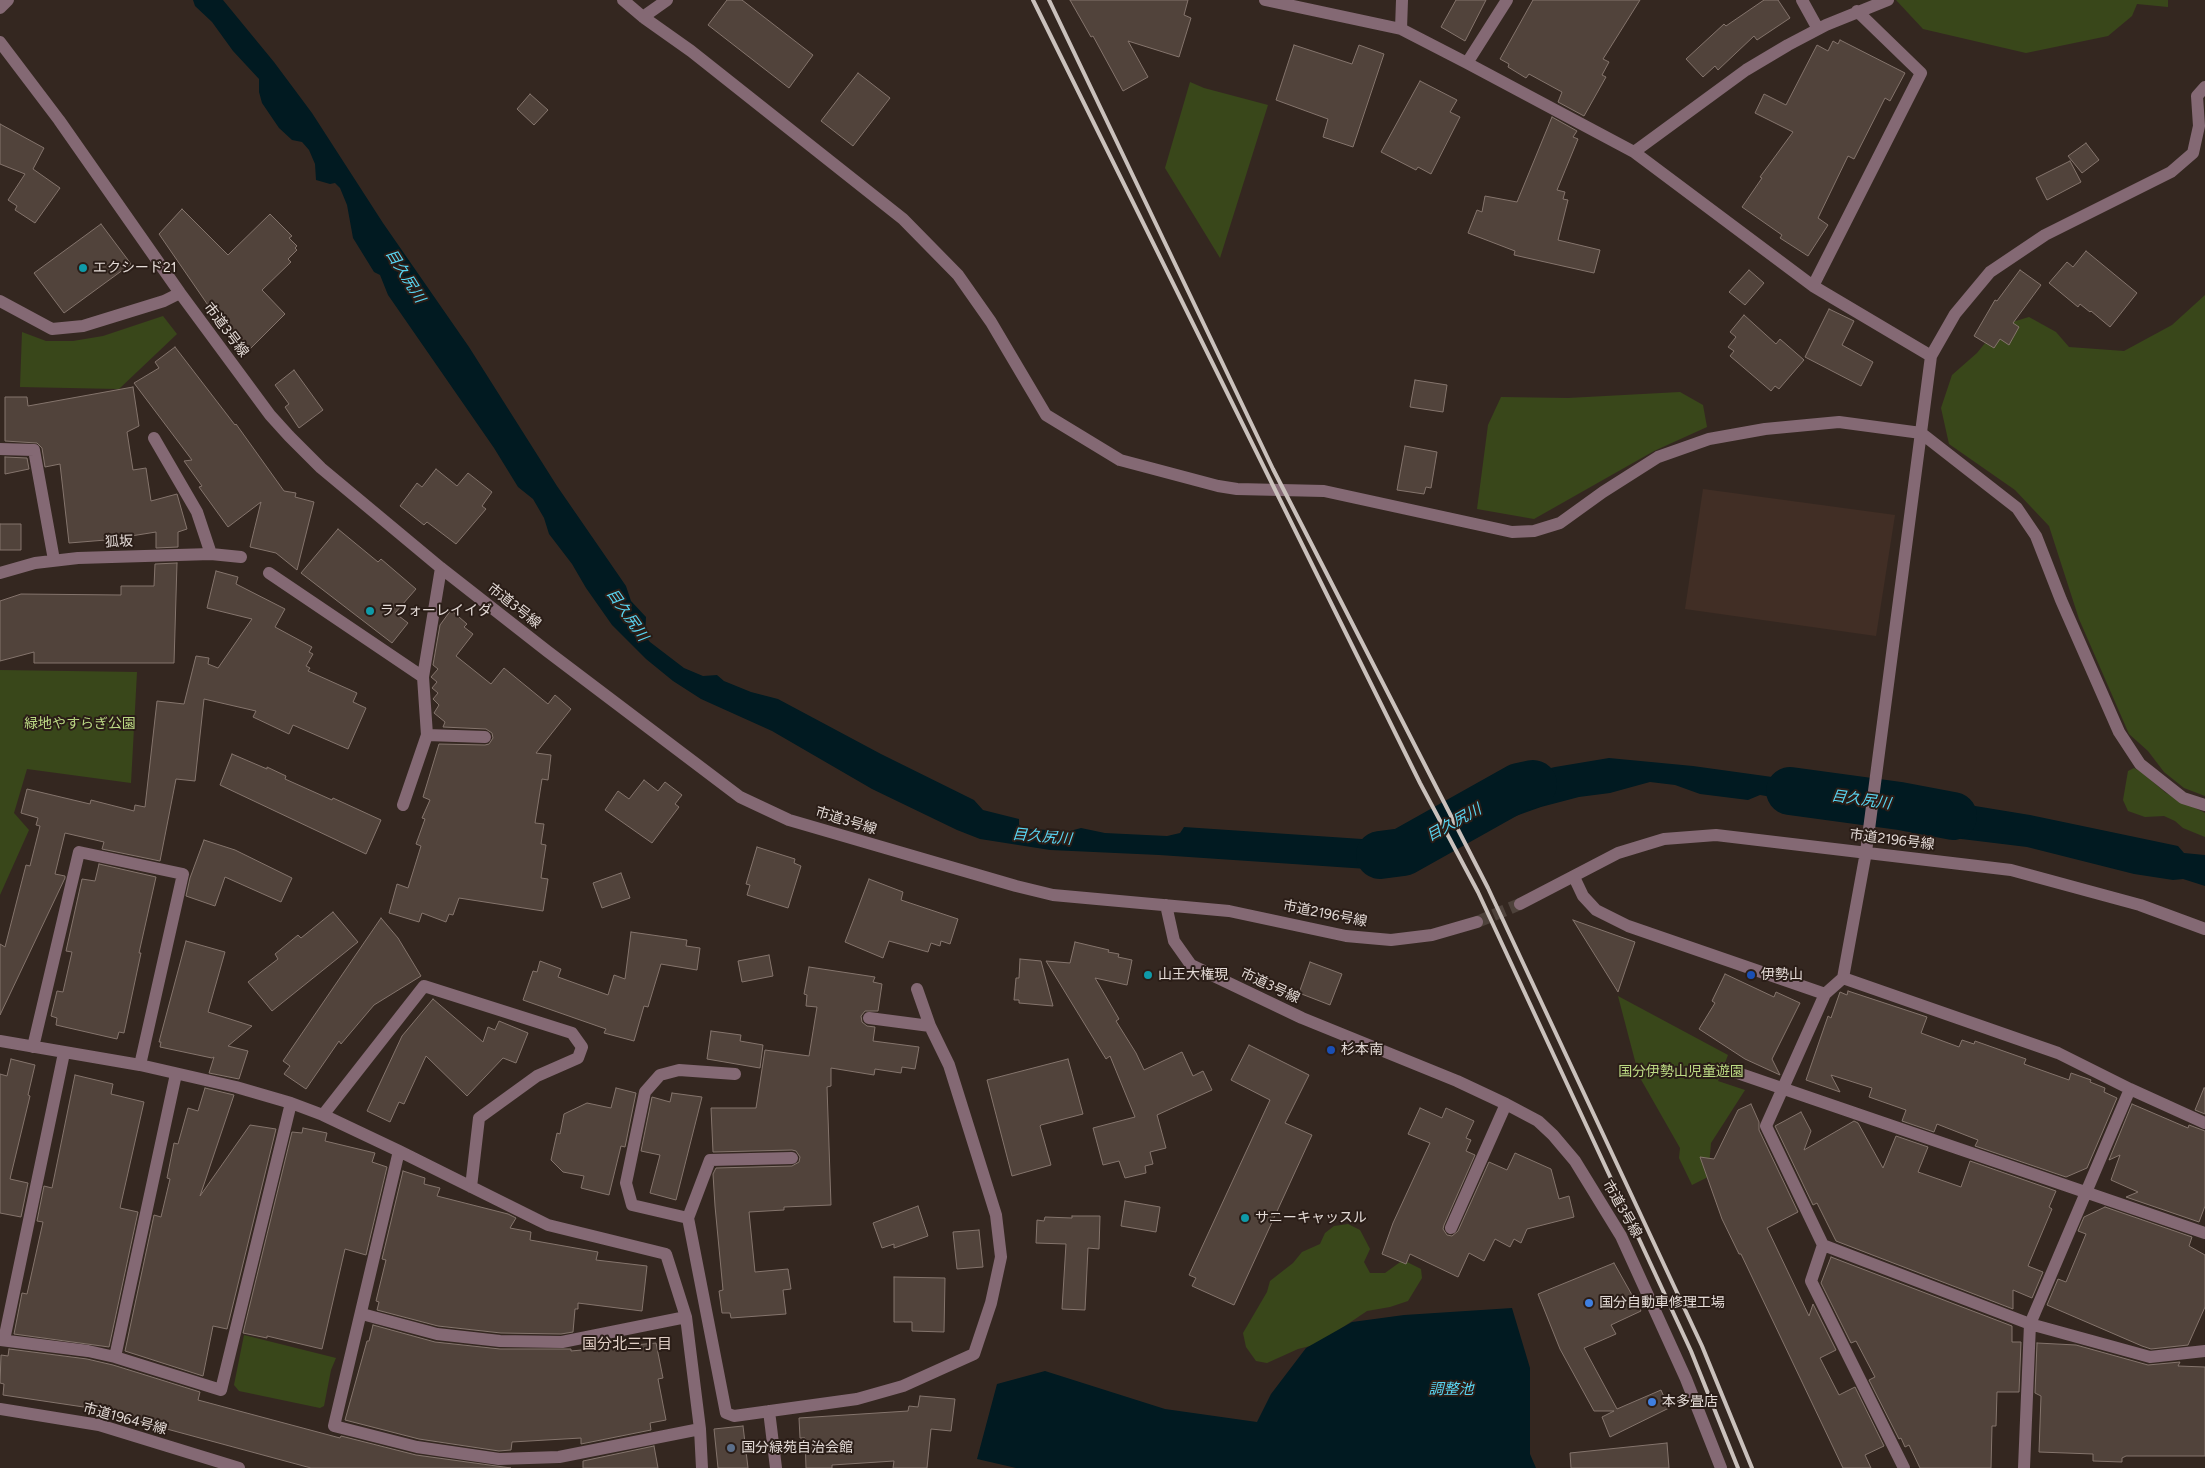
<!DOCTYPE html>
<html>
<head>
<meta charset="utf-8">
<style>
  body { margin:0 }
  canvas { display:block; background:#342720 }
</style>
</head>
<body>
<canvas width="2205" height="1468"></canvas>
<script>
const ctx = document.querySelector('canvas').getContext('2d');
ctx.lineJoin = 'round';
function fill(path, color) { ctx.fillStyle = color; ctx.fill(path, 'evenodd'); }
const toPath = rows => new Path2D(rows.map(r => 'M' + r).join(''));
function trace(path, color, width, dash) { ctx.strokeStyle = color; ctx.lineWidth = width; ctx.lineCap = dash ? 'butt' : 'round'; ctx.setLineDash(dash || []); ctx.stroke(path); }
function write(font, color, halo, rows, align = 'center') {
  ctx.font = font + ' Figtree,"Noto Sans JP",sans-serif'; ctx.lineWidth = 4; ctx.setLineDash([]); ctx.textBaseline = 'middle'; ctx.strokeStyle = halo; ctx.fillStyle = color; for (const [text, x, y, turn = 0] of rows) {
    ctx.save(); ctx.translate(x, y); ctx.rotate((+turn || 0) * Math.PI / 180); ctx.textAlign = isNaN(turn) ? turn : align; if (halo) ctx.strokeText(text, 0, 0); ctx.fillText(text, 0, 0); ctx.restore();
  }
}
const built = toPath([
  [1703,489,1895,515,1876,636,1685,609]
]);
const green = toPath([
  [1896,0,2168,0,2168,7,2137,4,2132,16,2108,36,2026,53,1923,29],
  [1190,82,1204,88,1268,105,1220,258,1165,168],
  [2205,295,2205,796,2184,788,2164,772,2148,751,2129,734,2079,619,2049,526,2015,490,1949,444,1941,408,1952,375,1977,353,1999,326,2029,317,2056,332,2069,347,2124,351,2172,325],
  [163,316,177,334,119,389,20,387,22,332,46,341,73,341,103,336],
  [1680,392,1703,405,1707,427,1654,451,1534,519,1477,509,1488,425,1501,397,1568,398],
  [0,670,137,672,131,783,27,769,14,813,29,830,0,895],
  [2134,768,2140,771,2166,793,2205,813,2205,837,2183,828,2175,821,2164,816,2145,817,2128,811,2123,800,2128,771],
  [1618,996,1728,1055,1718,1081,1745,1090,1711,1143,1708,1177,1692,1185,1679,1158,1680,1148,1639,1076],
  [1348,1224,1360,1230,1370,1249,1364,1262,1370,1273,1385,1273,1403,1260,1421,1269,1422,1278,1408,1301,1390,1307,1367,1311,1318,1344,1298,1349,1267,1363,1256,1361,1246,1347,1243,1333,1267,1292,1270,1281,1293,1263,1302,1252,1320,1244,1325,1233,1334,1226],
  [244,1335,336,1358,331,1370,324,1406,320,1408,239,1391,234,1385]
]);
const water = toPath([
  [193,0,223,0,274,62,312,113,383,223,469,347,557,486,626,586,631,601,646,617,645,636,650,642,684,668,703,676,717,675,724,681,751,692,778,699,881,754,974,800,983,810,1019,819,1019,825,1028,829,1070,831,1081,828,1105,833,1167,836,1180,833,1184,827,1362,839,1365,845,1385,848,1404,842,1424,823,1433,819,1447,847,1407,865,1382,870,1159,855,1050,850,980,839,957,830,872,789,772,731,701,699,673,681,646,659,612,625,586,588,572,564,549,534,544,518,533,499,518,487,494,448,388,295,380,275,374,272,353,238,347,205,340,188,335,183,330,184,316,180,315,164,309,150,302,142,292,140,279,128,262,103,259,92,259,79,233,51,212,22,195,6],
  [1609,758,1693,766,1830,785,1858,783,1854,811,1760,795,1748,800,1700,794,1675,785,1650,782,1610,793,1579,797,1541,807,1513,817,1485,832,1466,799,1529,773,1555,767],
  [1890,792,2030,815,2178,846,2184,853,2205,855,2205,886,2183,879,2173,880,2134,874,2027,847,1912,833,1905,825,1886,819],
  [1512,1308,1530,1368,1530,1454,1536,1468,1016,1468,977,1459,997,1384,1045,1371,1165,1409,1257,1422,1271,1394,1306,1348,1352,1322,1404,1315]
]);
const river = toPath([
  [1790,791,1900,806,1953,816],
  [1380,855,1403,852,1519,787,1533,784]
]);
const building = toPath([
  [727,0,742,0,813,55,789,88,708,25,727,0],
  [1070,0,1188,0,1184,15,1191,18,1179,57,1128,41,1148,77,1123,91,1093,36,1091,37,1070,0],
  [1456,0,1486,0,1465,41,1441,27,1456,0],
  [1533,0,1640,0,1603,59,1609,62,1602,75,1606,77,1584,116,1558,102,1562,92,1529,74,1526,78,1508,67,1509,64,1500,59,1533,0],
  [1764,0,1778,0,1790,18,1757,40,1754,36,1718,70,1715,66,1703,77,1686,59,1724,24,1726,26,1764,0],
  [1840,40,1905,73,1890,101,1885,98,1854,159,1848,156,1818,218,1828,225,1808,256,1780,238,1782,235,1742,207,1762,178,1760,177,1793,132,1755,113,1764,94,1786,105,1817,45,1828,51,1833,41,1838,44,1840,40],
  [1294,45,1352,64,1359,45,1384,54,1353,147,1323,137,1328,119,1276,100,1294,45],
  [858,73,890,98,853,146,821,121,858,73],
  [1420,81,1457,100,1450,112,1460,117,1431,174,1418,167,1416,170,1381,152,1420,81],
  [530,94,548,110,534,125,517,109,530,94],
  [1552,117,1577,131,1573,137,1578,139,1557,190,1565,192,1563,199,1568,200,1558,240,1600,250,1594,273,1514,255,1515,251,1468,233,1477,210,1482,212,1485,196,1517,202,1552,117],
  [0,124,44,148,33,169,60,188,35,223,15,210,17,206,8,200,25,174,0,164,0,124],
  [2086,143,2099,160,2082,173,2068,156,2086,143],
  [2070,161,2081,182,2047,200,2036,178,2070,161],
  [182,209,228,255,270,214,292,236,289,238,297,246,295,248,297,250,288,259,291,262,262,290,285,314,243,356,159,234,182,209],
  [101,224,131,264,64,313,34,273,101,224],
  [2086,251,2137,293,2110,327,2091,311,2090,312,2080,304,2078,307,2049,283,2067,262,2073,267,2086,251],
  [1749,270,1764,283,1745,305,1729,292,1749,270],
  [2020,270,2041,285,2013,323,2019,327,2009,345,2000,339,1994,348,1974,336,1995,300,1997,301,2020,270],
  [1829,309,1854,321,1842,345,1873,362,1861,386,1805,357,1829,309],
  [1744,315,1776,344,1780,339,1804,360,1779,389,1775,386,1771,391,1730,356,1734,351,1728,347,1736,337,1730,332,1744,315],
  [175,347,235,425,236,424,284,491,296,493,295,497,314,502,297,570,276,553,250,547,261,502,228,527,199,487,202,486,184,461,192,460,134,383,159,368,155,362,175,347],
  [294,370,323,410,299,428,285,407,289,404,275,385,294,370],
  [1415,380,1447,385,1443,412,1410,407,1415,380],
  [133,387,139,426,127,432,133,470,146,468,151,501,177,494,187,529,178,532,178,547,156,548,156,532,106,540,69,543,60,464,45,467,42,448,37,443,5,441,5,397,27,397,28,406,133,387],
  [1405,446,1437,452,1431,488,1426,487,1424,494,1397,490,1405,446],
  [5,457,27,458,29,469,5,474,5,457],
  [436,469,457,486,468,473,492,492,482,506,486,509,456,544,427,522,424,525,400,506,417,483,422,487,436,469],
  [0,524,21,524,21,550,0,550,0,524],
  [338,529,378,562,381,559,416,589,395,613,408,623,392,643,301,573,338,529],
  [177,563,174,663,34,663,34,652,0,661,0,601,21,594,121,595,121,586,154,586,155,564,177,563],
  [216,571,238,577,236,584,285,609,275,627,312,647,309,652,313,654,306,666,310,668,308,671,357,693,353,702,366,708,348,749,293,725,289,734,253,717,256,711,204,699,195,781,176,779,160,861,102,849,104,842,65,833,55,874,65,876,65,878,0,1015,0,944,5,947,26,865,30,866,40,826,36,825,38,818,21,813,27,789,90,804,91,800,134,811,135,805,145,807,157,701,184,704,196,656,209,658,208,664,218,668,252,619,207,608,216,571],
  [451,610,467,624,464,627,473,634,456,656,491,684,504,668,548,704,555,695,571,709,536,753,551,755,548,780,542,779,535,823,544,824,541,844,546,845,541,878,548,879,543,911,459,898,453,915,449,914,446,922,422,913,419,922,389,913,397,884,408,888,421,846,416,844,425,819,422,818,430,800,423,797,439,744,485,745,489,744,493,738,492,733,486,729,443,727,445,722,434,713,439,705,433,699,438,693,432,688,437,682,431,677,438,669,433,665,440,625,451,610],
  [232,754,267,769,267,767,286,776,285,779,332,800,333,798,381,820,366,854,220,785,232,754],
  [644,780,658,791,665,782,682,795,675,804,679,807,652,843,605,810,618,791,629,799,644,780],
  [204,840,235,850,292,878,281,902,225,877,215,906,186,896,190,878,204,840],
  [757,847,795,859,794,863,801,866,788,908,747,895,750,885,746,884,757,847],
  [99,864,156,877,139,953,141,953,138,967,124,1033,119,1032,117,1039,56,1025,57,1018,51,1016,57,991,63,992,72,952,66,951,82,879,95,881,99,864],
  [621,873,630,898,602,908,593,883,621,873],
  [869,879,903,892,901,900,958,919,950,944,941,941,940,946,931,943,928,952,889,941,883,958,845,942,869,879],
  [333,912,358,942,272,1011,248,982,278,959,275,954,298,935,301,938,333,912],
  [381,918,398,938,421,976,374,1005,341,1044,339,1041,306,1089,284,1074,290,1066,283,1061,381,918],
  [1573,920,1635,942,1618,992,1573,920],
  [631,932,687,940,686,946,700,948,697,970,661,964,648,1007,644,1006,634,1041,604,1033,606,1029,523,1000,533,971,537,972,540,961,561,969,558,977,608,995,614,975,625,979,631,932],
  [186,941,225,952,208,1012,252,1026,228,1046,248,1051,239,1079,209,1073,214,1057,212,1058,160,1047,161,1042,159,1042,186,941],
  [1075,942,1109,950,1108,952,1119,954,1118,957,1132,960,1127,985,1095,978,1119,1019,1116,1021,1136,1053,1144,1070,1182,1052,1193,1076,1203,1071,1212,1090,1157,1115,1166,1148,1150,1152,1153,1164,1145,1166,1146,1173,1125,1178,1119,1161,1103,1165,1093,1128,1135,1117,1110,1056,1106,1059,1046,961,1070,963,1075,942],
  [769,955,773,976,742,982,738,961,769,955],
  [1020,959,1041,961,1053,1006,1019,1003,1019,1000,1014,1000,1016,978,1019,978,1020,959],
  [1310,962,1342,974,1330,1005,1299,993,1310,962],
  [809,967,875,977,873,982,882,984,878,1011,865,1011,861,1016,862,1022,867,1026,875,1027,873,1041,919,1047,915,1069,902,1067,901,1073,875,1069,874,1075,831,1068,831,1086,827,1087,831,1205,784,1207,784,1210,749,1212,755,1272,788,1269,791,1289,783,1290,786,1314,731,1318,730,1313,722,1313,719,1291,723,1290,715,1206,713,1174,716,1168,792,1166,799,1162,800,1157,796,1151,792,1150,713,1152,711,1108,756,1108,765,1050,809,1056,817,1007,806,1006,807,995,804,994,809,967],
  [1725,974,1774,997,1776,992,1800,1003,1772,1059,1780,1075,1745,1059,1699,1029,1715,1003,1712,1001,1725,974],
  [1848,991,1927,1017,1921,1033,1959,1047,1962,1040,1974,1044,1975,1041,2026,1059,2024,1064,2069,1080,2071,1073,2091,1080,2090,1082,2105,1088,2104,1092,2117,1098,2087,1168,2066,1177,1975,1146,1978,1140,1937,1124,1934,1132,1902,1121,1906,1110,1869,1097,1872,1088,1831,1075,1840,1092,1806,1080,1828,1016,1831,1018,1840,992,1847,995,1848,991],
  [433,999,483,1042,488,1027,495,1030,499,1021,528,1033,516,1063,503,1058,467,1096,426,1056,404,1104,399,1102,390,1122,367,1111,402,1036,433,999],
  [711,1031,741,1035,740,1041,763,1045,760,1068,707,1059,711,1031],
  [1249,1045,1309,1075,1285,1123,1312,1135,1234,1305,1192,1286,1196,1278,1189,1275,1270,1100,1231,1080,1249,1045],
  [11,1059,35,1065,28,1095,30,1096,10,1179,28,1183,21,1217,0,1213,0,1074,7,1076,11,1059],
  [1068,1059,1083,1114,1041,1125,1040,1126,1051,1165,1012,1176,987,1080,1068,1059],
  [75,1075,113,1084,111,1094,144,1102,120,1208,138,1212,109,1347,14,1334,22,1293,27,1294,43,1222,37,1221,44,1186,52,1188,75,1075],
  [205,1088,234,1095,200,1196,250,1125,276,1129,227,1329,213,1326,203,1376,125,1351,154,1215,161,1217,170,1179,167,1178,174,1143,178,1144,188,1108,198,1111,205,1088],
  [616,1088,636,1093,625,1147,621,1146,609,1195,581,1188,584,1176,563,1172,551,1160,557,1133,560,1134,564,1114,587,1103,611,1108,616,1088],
  [2204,1088,2205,1088,2205,1114,2195,1110,2204,1088],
  [672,1093,702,1097,676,1200,650,1193,660,1155,641,1151,652,1097,670,1102,672,1093],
  [1751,1104,1759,1122,1759,1130,1798,1212,1767,1228,1809,1316,1813,1304,1836,1350,1820,1358,1839,1395,1855,1387,1884,1446,1865,1455,1871,1468,1843,1468,1741,1254,1739,1254,1722,1219,1700,1157,1714,1159,1738,1110,1751,1104],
  [2132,1104,2188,1128,2189,1125,2205,1131,2205,1206,2199,1222,2126,1197,2138,1192,2111,1180,2120,1155,2109,1160,2132,1104],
  [1420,1108,1442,1118,1446,1108,1474,1121,1466,1138,1471,1140,1466,1151,1475,1155,1444,1225,1443,1229,1447,1235,1452,1236,1458,1231,1489,1162,1507,1170,1515,1153,1551,1169,1559,1199,1569,1196,1574,1217,1527,1229,1521,1243,1514,1239,1510,1247,1495,1239,1484,1261,1469,1253,1458,1277,1410,1254,1406,1264,1382,1254,1393,1223,1430,1143,1408,1134,1420,1108],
  [1801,1112,1811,1131,1804,1150,1854,1121,1858,1123,1883,1168,1896,1136,1928,1147,1918,1172,1961,1187,1970,1161,2056,1191,2049,1207,2052,1209,2028,1266,2043,1272,2032,1298,2013,1290,2013,1309,1836,1241,1817,1203,1813,1205,1775,1126,1801,1112],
  [303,1128,327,1133,325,1141,375,1153,372,1162,387,1167,366,1255,345,1249,322,1349,267,1336,267,1338,243,1333,292,1132,302,1133,303,1128],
  [403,1171,425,1178,424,1184,440,1188,437,1196,508,1214,516,1218,510,1228,531,1232,530,1240,598,1252,596,1260,647,1266,642,1311,578,1303,578,1309,575,1309,573,1332,561,1334,501,1333,438,1326,377,1310,379,1302,376,1301,386,1260,382,1259,403,1171],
  [1125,1201,1160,1207,1156,1232,1121,1226,1125,1201],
  [918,1206,928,1236,894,1248,894,1244,882,1248,873,1223,918,1206],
  [2105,1207,2192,1237,2189,1246,2205,1255,2205,1307,2188,1345,2151,1349,2142,1346,2047,1305,2058,1279,2066,1282,2086,1234,2078,1231,2084,1217,2105,1207],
  [1072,1216,1100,1216,1099,1249,1088,1248,1085,1310,1062,1309,1066,1244,1036,1243,1037,1220,1044,1221,1045,1217,1072,1218,1072,1216],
  [979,1230,983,1267,957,1269,953,1232,979,1230],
  [1831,1257,2012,1326,2012,1342,2021,1342,2019,1392,1997,1392,1996,1426,1992,1426,1991,1468,1920,1468,1909,1445,1905,1447,1901,1438,1899,1439,1869,1380,1875,1377,1856,1341,1851,1343,1821,1283,1831,1257],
  [1614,1263,1641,1311,1611,1325,1616,1334,1584,1348,1617,1409,1661,1390,1669,1408,1610,1437,1602,1417,1614,1411,1594,1411,1560,1349,1538,1294,1614,1263],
  [894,1277,945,1278,944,1332,912,1331,912,1322,894,1322,894,1277],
  [373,1325,435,1342,500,1349,571,1349,571,1351,656,1343,663,1378,658,1379,666,1420,650,1423,651,1430,581,1444,581,1438,512,1442,511,1450,499,1451,419,1439,345,1420,367,1341,369,1341,373,1325],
  [2037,1343,2076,1345,2148,1365,2180,1362,2178,1366,2205,1367,2205,1456,2126,1456,2122,1458,2122,1462,2093,1461,2093,1454,2039,1452,2041,1396,2035,1393,2037,1343],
  [9,1349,87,1359,113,1365,200,1392,198,1400,340,1438,341,1436,416,1455,511,1468,311,1468,152,1425,103,1415,104,1410,3,1395,4,1384,0,1383,1,1355,8,1356,9,1349],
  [920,1396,955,1399,951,1431,931,1429,927,1468,893,1468,894,1461,832,1465,832,1468,806,1468,805,1438,800,1438,799,1418,908,1411,909,1406,918,1407,920,1396],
  [743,1426,748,1468,718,1468,714,1429,743,1426],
  [1667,1443,1669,1468,1571,1468,1570,1453,1667,1443],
  [654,1446,658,1468,583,1468,583,1461,654,1446]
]);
const minorTunnel = toPath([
  [1477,922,1520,904]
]);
const minor = toPath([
  [623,0,643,17,691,51,903,219,958,275,991,322,1046,415,1120,460,1218,486,1237,489,1324,491,1512,532,1534,531,1560,523,1603,492,1658,457,1709,439,1765,429,1839,422,1921,433,2017,508,2036,536,2061,600,2119,732,2140,764,2183,798,2205,805],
  [1265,0,1401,29,1467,63,1634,152,1813,286,1931,356],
  [1802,0,1818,29],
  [0,8,8,0],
  [643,17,667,0],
  [1401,29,1402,0],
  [0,42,59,120,180,293,270,415,289,436,321,468,441,568,547,651,740,797,789,820,1016,886,1053,895,1229,911,1346,936,1391,940,1432,935,1477,922],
  [1467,63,1507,0],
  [2205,87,2197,96,2199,126,2193,153,2171,172,2045,235,1990,272,1955,314,1931,356,1866,852,1843,978,1825,994,1766,1126,1823,1245,2030,1324,2150,1357,2205,1351],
  [1634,152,1746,70,1788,45,1826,25,1888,0],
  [1813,286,1921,73,1857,11],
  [0,301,52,329,83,326,164,301,180,293],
  [154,438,197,512,211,554],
  [0,449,34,450,54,560],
  [0,573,35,563,78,558,211,554,241,557],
  [269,573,423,677],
  [427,735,485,737],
  [403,805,427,735,423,677,441,568],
  [1574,877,1583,896,1596,910,1628,926,1825,994],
  [1520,904,1618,853,1664,839,1716,835,2011,870,2140,905,2205,929],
  [1166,905,1174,941,1191,965,1302,1018,1457,1081,1506,1104,1538,1121,1553,1135,1575,1161,1621,1236,1686,1379,1721,1468],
  [1843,978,2058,1053,2130,1089,2205,1123],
  [869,1018,930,1026],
  [0,1041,140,1065,236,1087,291,1103,323,1115,399,1151,548,1225,666,1254,686,1317,700,1429,702,1468],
  [33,1047,79,852,183,874,140,1065],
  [1723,1068,2205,1233],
  [323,1115,424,986,572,1033,582,1047,578,1058,537,1076,479,1118,471,1187],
  [399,1151,334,1426,417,1447,499,1459,559,1457,700,1429],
  [792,1158,710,1160,688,1218,726,1413,734,1416,857,1399,903,1386,974,1354,991,1303,1001,1257,996,1215,949,1065,930,1026,917,989],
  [688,1218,632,1205,626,1183,645,1092,660,1075,679,1070,735,1074],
  [1451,1228,1506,1104],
  [1823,1245,1811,1281,1904,1468],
  [362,1314,437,1334,500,1341,562,1342,686,1317],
  [0,1340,88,1351,115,1357,221,1390,291,1103],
  [4,1340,64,1053],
  [115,1357,176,1074],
  [0,1409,99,1425,239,1468],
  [769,1411,776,1468],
  [2024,1468,2030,1324,2130,1089]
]);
const rail = toPath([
  [1033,0,1420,783,1478,892,1691,1351,1738,1468],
  [1049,0,1273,469,1488,888,1702,1346,1752,1468]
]);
const markers = [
  [83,268,5,"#0f9aa8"],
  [370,611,5,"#0f9aa8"],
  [1148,975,5,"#0f9aa8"],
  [1751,975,5,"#1a4fb4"],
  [1331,1050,5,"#1a4fb4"],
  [1245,1218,5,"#0f9aa8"],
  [1589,1303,5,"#3f7fe0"],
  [1652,1402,5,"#3f7fe0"],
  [731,1448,5,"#5c6f8a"]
];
const poiNames = [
  ["エクシード21",93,268],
  ["ラフォーレイイダ",380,611],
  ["山王大権現",1158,975],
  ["伊勢山",1761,975],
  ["杉本南",1341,1050],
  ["サニーキャッスル",1255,1218],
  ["国分自動車修理工場",1599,1303],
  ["本多畳店",1662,1402],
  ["国分緑苑自治会館",741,1448]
];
const streetNames = [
  ["市道3号線",226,330,53],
  ["狐坂",119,542,-2],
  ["市道3号線",514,606,38],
  ["市道3号線",846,821,17],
  ["市道2196号線",1892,840,7],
  ["市道2196号線",1325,914,11],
  ["市道3号線",1270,986,25],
  ["市道3号線",1622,1209,60],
  ["市道1964号線",125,1419,15]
];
const parkNames = [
  ["緑地やすらぎ公園",80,724],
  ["国分伊勢山児童遊園",1681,1072]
];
const waterNames = [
  ["目久尻川",405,276,58],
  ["目久尻川",627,615,55],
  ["目久尻川",1861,800,8],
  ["目久尻川",1454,823,-29],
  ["目久尻川",1042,837,5],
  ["調整池",1451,1390]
];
const neighbourhoodNames = [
  ["国分北三丁目",627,1345]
];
fill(built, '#412e25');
fill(green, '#39471a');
fill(water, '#011a21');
trace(river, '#011a21', 48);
fill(building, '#51433b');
trace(building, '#84746c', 1);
trace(minorTunnel, '#4e423b', 12, [12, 6]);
trace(minor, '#846974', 12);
trace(rail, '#cac1bc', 4);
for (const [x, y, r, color] of markers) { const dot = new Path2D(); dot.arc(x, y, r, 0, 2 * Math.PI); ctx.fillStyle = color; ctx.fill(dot); trace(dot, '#2a1d17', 2); }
write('14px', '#e3dad6', '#2a1d17', poiNames, 'left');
write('14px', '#e3dad6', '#2a1d17', streetNames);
write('14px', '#bcda84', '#2a1d17', parkNames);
write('italic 15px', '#59d5f2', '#2a1d17', waterNames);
write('15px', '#e0cec5', '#2a1d17', neighbourhoodNames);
</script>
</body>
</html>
